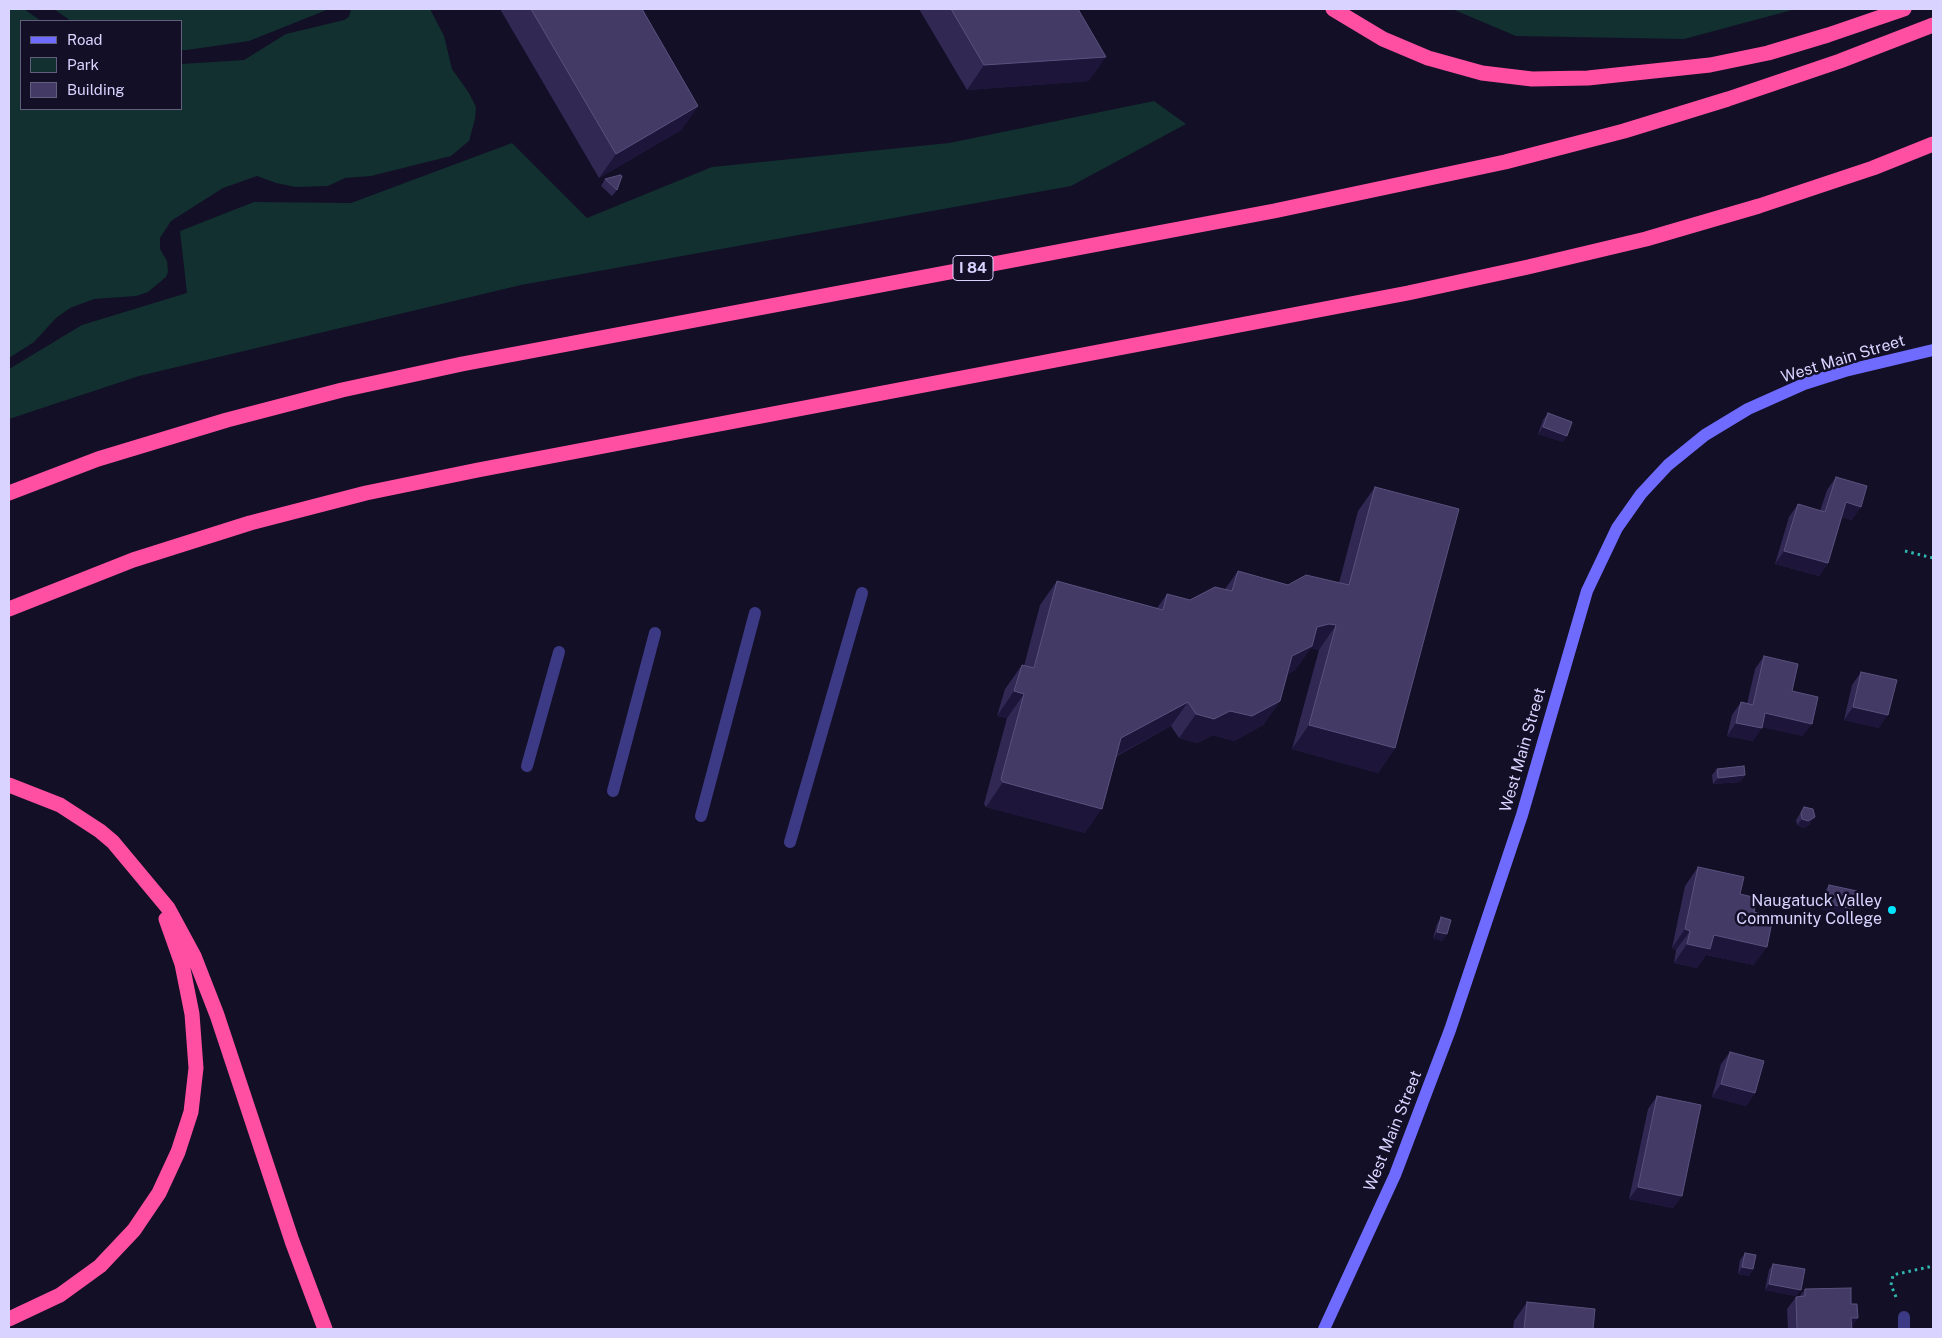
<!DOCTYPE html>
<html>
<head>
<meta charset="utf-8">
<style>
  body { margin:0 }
  #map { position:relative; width:1942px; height:1338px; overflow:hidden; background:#130f26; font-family:"Public Sans",sans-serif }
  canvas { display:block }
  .frame { position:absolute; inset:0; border:10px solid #d9d4ff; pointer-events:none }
  .legend { position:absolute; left:20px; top:20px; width:162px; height:90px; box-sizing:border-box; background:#130f26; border:1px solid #625e7d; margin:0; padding:6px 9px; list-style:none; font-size:15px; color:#d9d4ff }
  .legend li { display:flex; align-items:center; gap:10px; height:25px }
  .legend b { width:25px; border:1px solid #625e7d }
</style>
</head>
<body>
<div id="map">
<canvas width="1942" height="1338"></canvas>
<div class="frame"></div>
<ul class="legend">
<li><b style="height:6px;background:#6f6bff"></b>Road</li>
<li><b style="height:14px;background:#12302f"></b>Park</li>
<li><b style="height:14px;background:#433a66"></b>Building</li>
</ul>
</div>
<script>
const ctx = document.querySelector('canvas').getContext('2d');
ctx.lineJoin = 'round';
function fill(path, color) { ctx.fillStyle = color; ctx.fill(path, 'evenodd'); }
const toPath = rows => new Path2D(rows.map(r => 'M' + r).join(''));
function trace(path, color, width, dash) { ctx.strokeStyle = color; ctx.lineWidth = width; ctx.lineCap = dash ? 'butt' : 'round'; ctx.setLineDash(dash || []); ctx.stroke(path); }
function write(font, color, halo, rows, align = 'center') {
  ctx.font = font + ' "Public Sans",sans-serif'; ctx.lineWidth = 5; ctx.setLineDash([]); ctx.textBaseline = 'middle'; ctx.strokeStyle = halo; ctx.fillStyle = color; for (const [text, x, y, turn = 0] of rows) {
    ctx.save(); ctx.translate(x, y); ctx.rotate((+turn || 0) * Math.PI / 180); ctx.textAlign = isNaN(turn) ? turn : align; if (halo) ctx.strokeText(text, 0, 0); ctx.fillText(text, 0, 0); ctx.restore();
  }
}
const green = toPath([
  [9,9,24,9,41,21,21,21,21,109,181,109,181,64,244,60,286,34,344,20,349,17,351,9,430,9,444,36,452,69,469,93,476,107,475,119,469,141,451,156,371,176,345,178,328,186,296,187,276,183,257,176,223,188,171,221,160,238,160,249,167,261,168,272,166,277,148,292,136,296,94,299,70,308,56,318,34,342,9,358],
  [54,9,329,9,249,41,187,50,181,50,181,21,71,21],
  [1452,9,1796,9,1684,39,1516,36],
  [1154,101,1186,124,1071,186,521,285,139,376,9,419,9,369,82,325,187,293,180,231,254,202,351,203,512,143,587,218,712,167,949,143]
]);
const path = toPath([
  [1905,551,1933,558],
  [1896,1297,1891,1285,1893,1275,1933,1266]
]);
const service = toPath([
  [527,766,559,652],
  [613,791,655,633],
  [701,816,755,613],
  [790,842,862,593]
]);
const minor = toPath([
  [1904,1317,1904,1329]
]);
const secondary = toPath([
  [1324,1329,1395,1175,1450,1030,1522,815,1587,591,1617,528,1641,494,1668,465,1705,435,1748,409,1804,384,1845,371,1933,350]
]);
const motorway = toPath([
  [1333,9,1383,39,1428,58,1482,73,1532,79,1588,78,1710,65,1768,53,1828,35,1904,9],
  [9,493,98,459,227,420,342,390,462,364,1274,211,1505,162,1624,131,1728,99,1840,61,1933,25],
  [9,609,133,560,250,523,366,493,478,470,1408,293,1528,267,1646,239,1759,206,1873,168,1933,144],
  [9,785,60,805,100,831,113,842,168,908,194,956,217,1015,292,1241,325,1329],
  [9,1319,60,1295,100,1266,134,1230,159,1193,178,1152,191,1112,196,1068,192,1014,182,964,166,919]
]);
const wall = toPath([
  [500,9,642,9,698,106,681,130,599,178],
  [919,9,1078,9,1089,81,967,90],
  [605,179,617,190,612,196,601,186],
  [1548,413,1563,442,1538,434,1543,420],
  [1836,477,1852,520,1842,517,1828,563,1819,576,1775,564,1789,517,1798,504,1820,511,1827,490],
  [1375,487,1395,748,1378,773,1292,749,1319,650,1312,648,1310,649,1295,670,1288,674,1280,701,1263,725,1234,741,1213,735,1197,743,1179,738,1171,726,1117,756,1085,833,986,807,984,804,1007,718,997,716,1005,689,1022,665,1024,666,1040,605,1057,581,1157,608,1167,594,1190,600,1225,589,1238,571,1288,585,1339,583,1358,511],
  [1764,656,1792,691,1803,736,1762,727,1753,741,1727,736,1732,715,1741,702,1747,704,1755,669],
  [1861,672,1879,728,1844,720,1852,685],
  [1717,769,1745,775,1740,782,1713,784,1712,775],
  [1804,807,1810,824,1804,828,1797,825,1796,820],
  [1698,867,1740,894,1754,912,1754,965,1706,955,1697,968,1674,963,1676,950,1672,948,1685,886],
  [1829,885,1853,909,1848,916,1821,909,1825,891],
  [1441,917,1447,934,1442,941,1433,938,1437,924],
  [1730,1052,1755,1093,1746,1106,1712,1097,1721,1064],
  [1657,1096,1682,1196,1673,1208,1629,1199,1648,1109],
  [1745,1253,1753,1269,1749,1276,1738,1274,1740,1260],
  [1773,1264,1796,1296,1765,1290,1769,1270],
  [1805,1289,1852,1326,1852,1329,1788,1329,1787,1309,1796,1297,1800,1296],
  [1527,1302,1593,1329,1513,1329,1514,1321]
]);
const shadedWall = toPath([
  [1106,57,1089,81,967,90,984,65],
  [698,106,681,130,599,178,616,154],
  [1543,427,1567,436,1563,442,1538,434],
  [1846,502,1861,507,1852,520,1837,515],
  [1784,551,1828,563,1819,576,1775,564],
  [1329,624,1336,625,1319,650,1312,648,1310,649,1295,670,1275,681,1292,656,1317,627],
  [1014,691,1024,694,1007,718,997,716],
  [1280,701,1263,725,1234,741,1213,735,1197,743,1179,738,1196,714,1230,711],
  [1188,702,1171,726,1104,762,1121,738],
  [1853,707,1888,715,1879,728,1844,720],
  [1765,713,1812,724,1803,736,1756,726],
  [1736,723,1762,728,1753,741,1727,736],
  [1309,725,1395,748,1378,773,1292,749],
  [1745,775,1740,782,1713,784,1718,778],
  [1003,782,1102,809,1085,833,986,807],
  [1815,817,1810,824,1804,828,1797,825,1802,819],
  [1825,903,1853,909,1848,916,1821,909],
  [1685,929,1690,931,1676,950,1672,948],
  [1437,932,1447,934,1442,941,1433,938],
  [1714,935,1767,947,1754,965,1706,955,1697,968,1674,963,1687,944],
  [1721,1084,1755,1093,1746,1106,1712,1097],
  [1638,1187,1682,1196,1673,1208,1629,1199],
  [1742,1267,1753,1269,1749,1276,1738,1274],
  [1769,1284,1801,1290,1796,1296,1765,1290],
  [1851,1318,1858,1318,1850,1329]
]);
const building = toPath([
  [531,9,642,9,698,106,616,154,531,9],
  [951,9,1078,9,1106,57,984,65,951,9],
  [620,175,622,176,617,190,605,179,620,175],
  [1548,413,1572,422,1567,436,1543,427,1548,413],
  [1836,477,1867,486,1861,507,1846,502,1828,563,1784,551,1798,504,1825,512,1836,477],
  [1375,487,1459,509,1395,748,1309,725,1336,625,1329,624,1317,627,1312,646,1292,656,1280,701,1252,716,1230,711,1214,719,1196,714,1188,702,1121,738,1102,809,1003,782,1001,779,1024,694,1014,691,1022,665,1034,668,1057,581,1163,610,1167,594,1190,600,1215,587,1232,591,1238,571,1288,585,1306,575,1349,585,1375,487],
  [1764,656,1798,664,1792,691,1818,697,1812,724,1765,713,1762,728,1736,723,1741,702,1753,705,1764,656],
  [1861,672,1897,680,1888,715,1853,707,1861,672],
  [1744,766,1745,775,1718,778,1717,769,1744,766],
  [1804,807,1813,809,1815,817,1808,821,1802,819,1801,813,1804,807],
  [1698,867,1744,877,1740,894,1757,898,1754,912,1773,917,1767,947,1714,935,1710,949,1687,944,1690,931,1685,929,1698,867],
  [1829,885,1857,891,1853,909,1825,903,1829,885],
  [1441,917,1451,920,1447,934,1437,932,1441,917],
  [1730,1052,1764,1061,1755,1093,1721,1084,1730,1052],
  [1657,1096,1701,1105,1682,1196,1638,1187,1657,1096],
  [1745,1253,1756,1255,1753,1269,1742,1267,1745,1253],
  [1773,1264,1805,1269,1801,1290,1769,1284,1773,1264],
  [1851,1288,1851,1304,1857,1304,1858,1318,1851,1318,1852,1329,1797,1329,1796,1297,1805,1296,1805,1289,1851,1288],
  [1527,1302,1595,1309,1593,1329,1524,1329,1527,1302]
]);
const markers = [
  [1892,910,5,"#00e5ff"]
];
const shields = [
  [973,268,40]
];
const shieldNames = [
  ["I 84",973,268]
];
const streetNames = [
  ["West Main Street",1843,359,-17],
  ["West Main Street",1523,750,-74],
  ["West Main Street",1393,1131,-68]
];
const poiNames = [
  ["Naugatuck Valley",1882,901],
  ["Community College",1882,919]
];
fill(green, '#12302f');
trace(path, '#2fb8b0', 3, [2.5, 4]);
trace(service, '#3d3a85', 12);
trace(minor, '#3d3a85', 12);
trace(secondary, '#6f6bff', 12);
trace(motorway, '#ff4fa3', 15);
fill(wall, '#312854');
fill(shadedWall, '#1d163a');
fill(building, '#433a66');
trace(building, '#5a527e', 1);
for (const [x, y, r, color] of markers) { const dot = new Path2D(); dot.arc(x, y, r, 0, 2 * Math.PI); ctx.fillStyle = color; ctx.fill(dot); trace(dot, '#130f26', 2); }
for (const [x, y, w] of shields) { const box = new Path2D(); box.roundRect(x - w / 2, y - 12.5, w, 25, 4); ctx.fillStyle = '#130f26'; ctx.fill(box); trace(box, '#d9d4ff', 1); }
write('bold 15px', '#d9d4ff', null, shieldNames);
write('16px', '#d9d4ff', '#130f26', streetNames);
write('16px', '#d9d4ff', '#130f26', poiNames, 'right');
</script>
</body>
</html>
